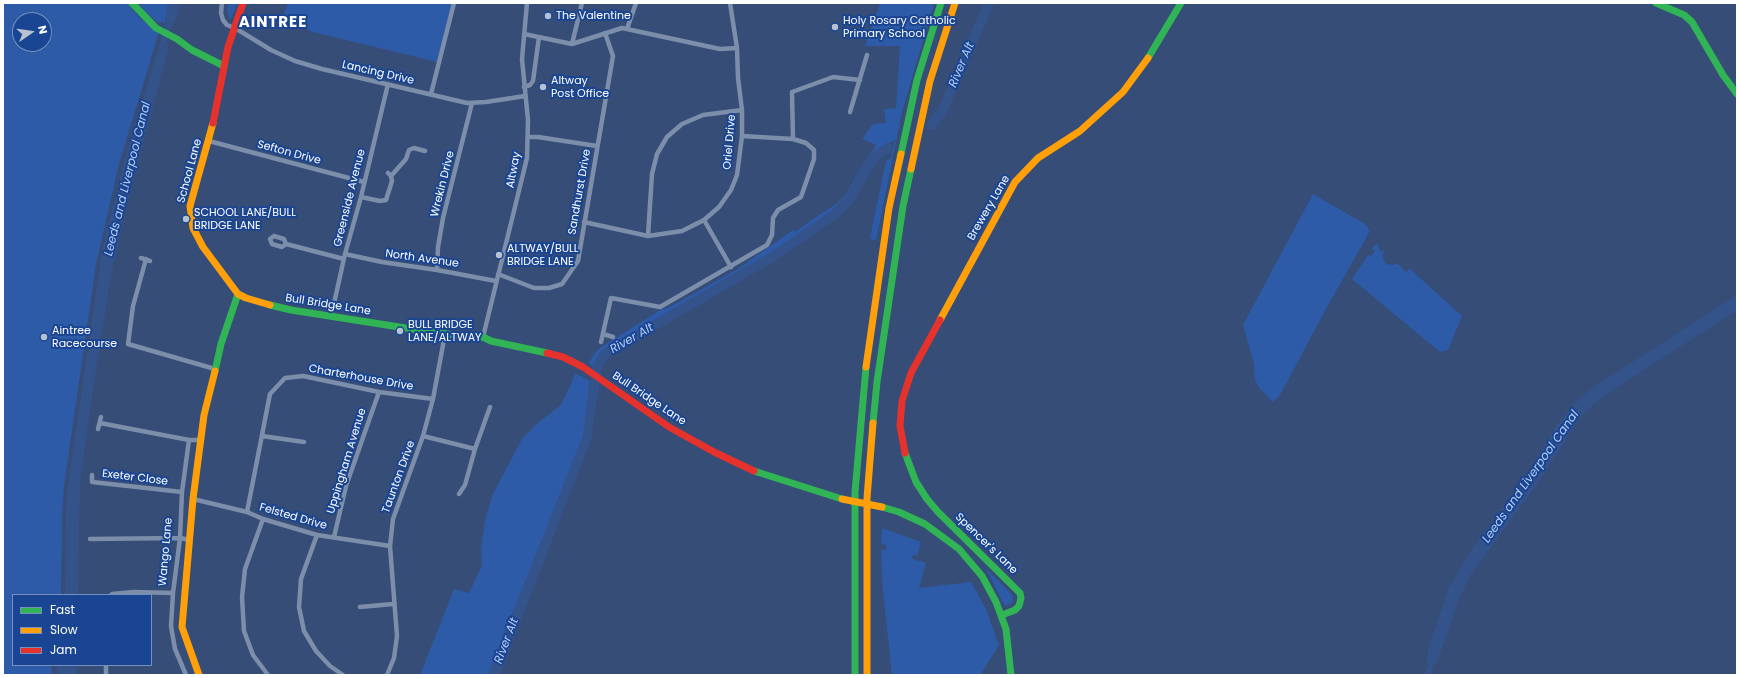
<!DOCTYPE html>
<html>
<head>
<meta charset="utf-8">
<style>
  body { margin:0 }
  #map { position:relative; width:1740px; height:678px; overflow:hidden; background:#354d77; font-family:Poppins,sans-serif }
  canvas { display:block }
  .frame { position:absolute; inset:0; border:4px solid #fff; pointer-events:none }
  .legend { position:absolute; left:12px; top:594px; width:140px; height:72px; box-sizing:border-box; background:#1a4592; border:1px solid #768fbe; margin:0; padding:5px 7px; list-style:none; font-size:12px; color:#fff }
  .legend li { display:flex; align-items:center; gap:8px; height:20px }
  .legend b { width:20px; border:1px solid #768fbe }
  .north { position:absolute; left:12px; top:12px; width:40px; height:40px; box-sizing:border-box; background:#1a4592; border:1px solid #768fbe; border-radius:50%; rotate:77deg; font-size:11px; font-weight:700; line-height:16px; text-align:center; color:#fff }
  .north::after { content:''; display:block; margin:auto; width:14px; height:18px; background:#b8c1cf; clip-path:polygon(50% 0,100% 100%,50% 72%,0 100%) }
</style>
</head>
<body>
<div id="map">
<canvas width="1740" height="678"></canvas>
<div class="frame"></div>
<ul class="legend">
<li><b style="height:5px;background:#30b455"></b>Fast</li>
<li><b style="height:5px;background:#ff9f0a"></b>Slow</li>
<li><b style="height:5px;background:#e5322d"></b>Jam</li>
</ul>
<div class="north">N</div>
</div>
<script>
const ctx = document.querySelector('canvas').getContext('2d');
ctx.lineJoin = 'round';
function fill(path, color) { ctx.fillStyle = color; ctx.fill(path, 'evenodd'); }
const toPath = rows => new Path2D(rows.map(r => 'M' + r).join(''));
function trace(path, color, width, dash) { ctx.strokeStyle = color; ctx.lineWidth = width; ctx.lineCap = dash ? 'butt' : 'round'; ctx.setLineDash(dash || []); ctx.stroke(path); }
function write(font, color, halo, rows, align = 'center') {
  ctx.font = font + ' Poppins,sans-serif'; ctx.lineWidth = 4; ctx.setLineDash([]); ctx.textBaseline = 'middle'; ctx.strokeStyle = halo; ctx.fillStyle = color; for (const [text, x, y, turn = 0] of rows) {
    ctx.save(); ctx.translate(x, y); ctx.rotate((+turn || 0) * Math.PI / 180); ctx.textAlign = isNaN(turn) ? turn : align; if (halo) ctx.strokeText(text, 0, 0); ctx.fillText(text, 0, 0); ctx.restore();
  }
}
const green = toPath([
  [3,3,130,3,129,6,140,18,159,32,119,164,96,264,64,486,62,516,61,595,13,595,13,665,51,665,52,675,3,675],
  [20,20,44,20,44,44,20,44],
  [138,3,168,3,165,24,163,22,159,23,151,17],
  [228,3,238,3,230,20,227,11],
  [288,3,452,3,437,62,313,32,282,19],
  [880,3,934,3,902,112,876,240,870,239,872,228,886,161,891,158,895,140,889,143,887,142,888,144,870,158,847,198,827,217,756,263,653,324,650,321,652,324,603,353,599,352,602,355,595,369,590,365,589,362,595,353,601,347,662,309,668,308,738,269,793,230,795,232,816,217,836,204,846,194,860,169,876,145,862,139,873,124,886,123,884,109,896,108,900,46,865,46],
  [1313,194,1365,224,1370,231,1327,307,1280,395,1273,402,1260,389,1255,380,1254,364,1243,325],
  [1377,243,1380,251,1384,251,1383,255,1382,256,1386,264,1394,265,1397,263,1407,273,1409,268,1462,316,1448,350,1440,352,1352,279,1368,255,1371,256,1375,251,1372,249],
  [575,373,590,381,583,436,488,675,420,675,454,589,469,593,482,565,481,550,485,520,493,494,522,439,539,422,561,405,571,385],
  [882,528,921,542,917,556,913,555,912,559,926,563,919,588,971,582,986,609,999,645,981,674,978,675,892,675,883,592,881,550,886,550,886,545,881,544],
  [977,559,1013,596,1012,603,1005,606,985,567]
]);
const water = toPath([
  [168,3,180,3,176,19,172,25,167,41,168,48,163,69,124,214,111,277,92,395,80,485,78,595,65,595,66,505,69,477,102,252,124,163,166,23,165,19],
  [1737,295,1737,310,1613,390,1594,404,1580,417,1537,484,1471,574,1458,602,1438,660,1433,666,1431,675,1424,675,1428,665,1427,658,1430,643,1449,587,1469,553,1525,480,1555,428,1564,416,1575,403,1595,386],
  [590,381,598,386,592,437,500,675,488,675,583,436],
  [57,665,77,665,76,675,58,675]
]);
const river = toPath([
  [931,125,942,112,989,3],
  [593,397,597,367,605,354,774,256,835,214,850,198,873,158,888,148]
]);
const street = toPath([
  [222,3,221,13,223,20,227,25,235,28,271,50,295,61,322,69,467,103,486,102,525,96],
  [627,29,636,3],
  [524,34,572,44,622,28,720,49,737,48],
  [572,44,582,3],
  [524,87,530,85,533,81,539,37],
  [431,94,454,3],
  [850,112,867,55],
  [528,137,538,137,597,146],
  [793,139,792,92,833,77,860,80],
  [209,141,364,182],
  [391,176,406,159,409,150,414,148,425,151],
  [361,197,380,201,386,200,392,181,391,176,388,173],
  [704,220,731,267],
  [584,222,648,236,682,231,704,220,719,207,731,190,737,175,742,136,742,110,738,78,737,48,730,3],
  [274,236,284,239,286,244,282,247,272,244,270,239,274,236],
  [648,236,652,174,657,154,667,137,682,124,703,115,742,110],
  [286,244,344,259],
  [345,254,382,262,437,270,496,281],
  [141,258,150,261],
  [146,259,133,306,128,344,215,369],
  [437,270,438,247,443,218,472,103],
  [498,274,534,288,549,288,562,284,578,261,613,56,605,33],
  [331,317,345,254,361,197,388,84],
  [603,334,613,337],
  [483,337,527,158,528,120,522,59,527,3],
  [601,342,611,298,660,307,767,245,772,235,773,218,778,210,801,197,814,159,814,150,806,143,793,139,742,136],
  [100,423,189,440],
  [98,429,101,417],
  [262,436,304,442],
  [423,436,475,449],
  [92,475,92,482,182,492],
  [459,494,465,485,475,449,490,407],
  [193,499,247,512,263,519,317,535,390,546],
  [247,512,270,394,285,378,303,376,379,392,433,399],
  [263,519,245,569,242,597,244,631,253,655,268,675],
  [317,535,301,579,299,607,304,631,316,651,330,666,343,675],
  [334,537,346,486,379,392],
  [90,539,180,538,190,540],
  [111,595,112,594,134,592,173,593],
  [360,607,393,604],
  [106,675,106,665],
  [186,675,175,649,171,626,173,593,180,538,182,492,189,440,200,440],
  [387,675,394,658,397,636,390,546,393,519,423,436,433,399,445,334]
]);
const fast = toPath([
  [132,3,156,28,177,39,192,50,224,66],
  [1656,3,1684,15,1692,22,1723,75,1737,94],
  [1148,58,1181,3],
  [901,154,917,80,941,3],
  [270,305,291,310,412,329,475,338,483,337,491,341,547,353],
  [215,371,221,344,238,294],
  [873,423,877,382,903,206,911,169],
  [905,453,916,482,927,499,938,512,1020,593,1021,598,1019,606,1015,610,1002,615],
  [754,471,842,499],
  [882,507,899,512,925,524,959,549,982,576,996,602,1006,629,1011,675],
  [855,675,855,492,866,367]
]);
const slow = toPath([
  [213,123,190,206,193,228,203,247,238,294,246,298,270,305],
  [911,169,930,81,955,3],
  [940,320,1015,182,1038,158,1080,131,1123,92,1148,58],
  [866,367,889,208,901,154],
  [199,675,182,627,193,499,204,415,215,371],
  [867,675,867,498,873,423]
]);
const jam = toPath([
  [213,123,228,47,243,3],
  [547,353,563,357,583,367,669,427,714,452,754,471],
  [905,453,900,426,902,401,911,373,940,320]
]);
const slowBridge = toPath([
  [842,499,882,507]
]);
const markers = [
  [548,16,4,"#b8c1cf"],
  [835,27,4,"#b8c1cf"],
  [543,87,4,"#b8c1cf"],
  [186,219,4,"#b8c1cf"],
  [499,255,4,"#b8c1cf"],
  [400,331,4,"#b8c1cf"],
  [44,337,4,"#b8c1cf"]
];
const poiNames = [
  ["The Valentine",556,16],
  ["Holy Rosary Catholic",843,21],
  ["Primary School",843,34],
  ["Altway",551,81],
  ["Post Office",551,94],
  ["SCHOOL LANE/BULL",194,213],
  ["BRIDGE LANE",194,226],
  ["ALTWAY/BULL",507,249],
  ["BRIDGE LANE",507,262],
  ["BULL BRIDGE",408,325],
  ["LANE/ALTWAY",408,338],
  ["Aintree",52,331],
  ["Racecourse",52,344]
];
const streetNames = [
  ["Lancing Drive",378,73,13],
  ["Oriel Drive",730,142,-85],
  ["Sefton Drive",289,153,15],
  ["Altway",514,170,-79],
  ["School Lane",190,171,-75],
  ["Wrekin Drive",443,184,-76],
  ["Sandhurst Drive",580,192,-80],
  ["Greenside Avenue",350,198,-76],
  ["Brewery Lane",989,208,-60],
  ["North Avenue",422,259,8],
  ["Bull Bridge Lane",328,305,9],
  ["Charterhouse Drive",361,378,10],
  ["Bull Bridge Lane",649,399,34],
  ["Uppingham Avenue",347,461,-73],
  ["Taunton Drive",399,477,-70],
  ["Exeter Close",135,478,7],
  ["Felsted Drive",293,517,16],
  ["Spencer's Lane",986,544,44],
  ["Wango Lane",166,552,-85]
];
const waterNames = [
  ["River Alt",962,65,-67],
  ["Leeds and Liverpool Canal",128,179,-76],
  ["River Alt",632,339,-30],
  ["Leeds and Liverpool Canal",1531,477,-55],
  ["River Alt",507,641,-69]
];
const districtNames = [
  ["AINTREE",273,23]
];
fill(green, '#2e5ba8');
fill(water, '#35538b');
trace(river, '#35538b', 10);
trace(street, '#7d8eaa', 4.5);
trace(fast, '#30b455', 7);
trace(slow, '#ff9f0a', 7);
trace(jam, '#e5322d', 7);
trace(slowBridge, '#ff9f0a', 7);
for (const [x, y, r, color] of markers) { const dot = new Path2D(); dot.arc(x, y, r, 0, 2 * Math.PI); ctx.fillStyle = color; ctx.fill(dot); trace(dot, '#1a4592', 1.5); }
write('11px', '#fff', '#1a4592', poiNames, 'left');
write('11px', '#fff', '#1a4592', streetNames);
write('italic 12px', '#b6cef6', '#1a4592', waterNames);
ctx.letterSpacing = '1px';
write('bold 15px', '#fff', '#1a4592', districtNames);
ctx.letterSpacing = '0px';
</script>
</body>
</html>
